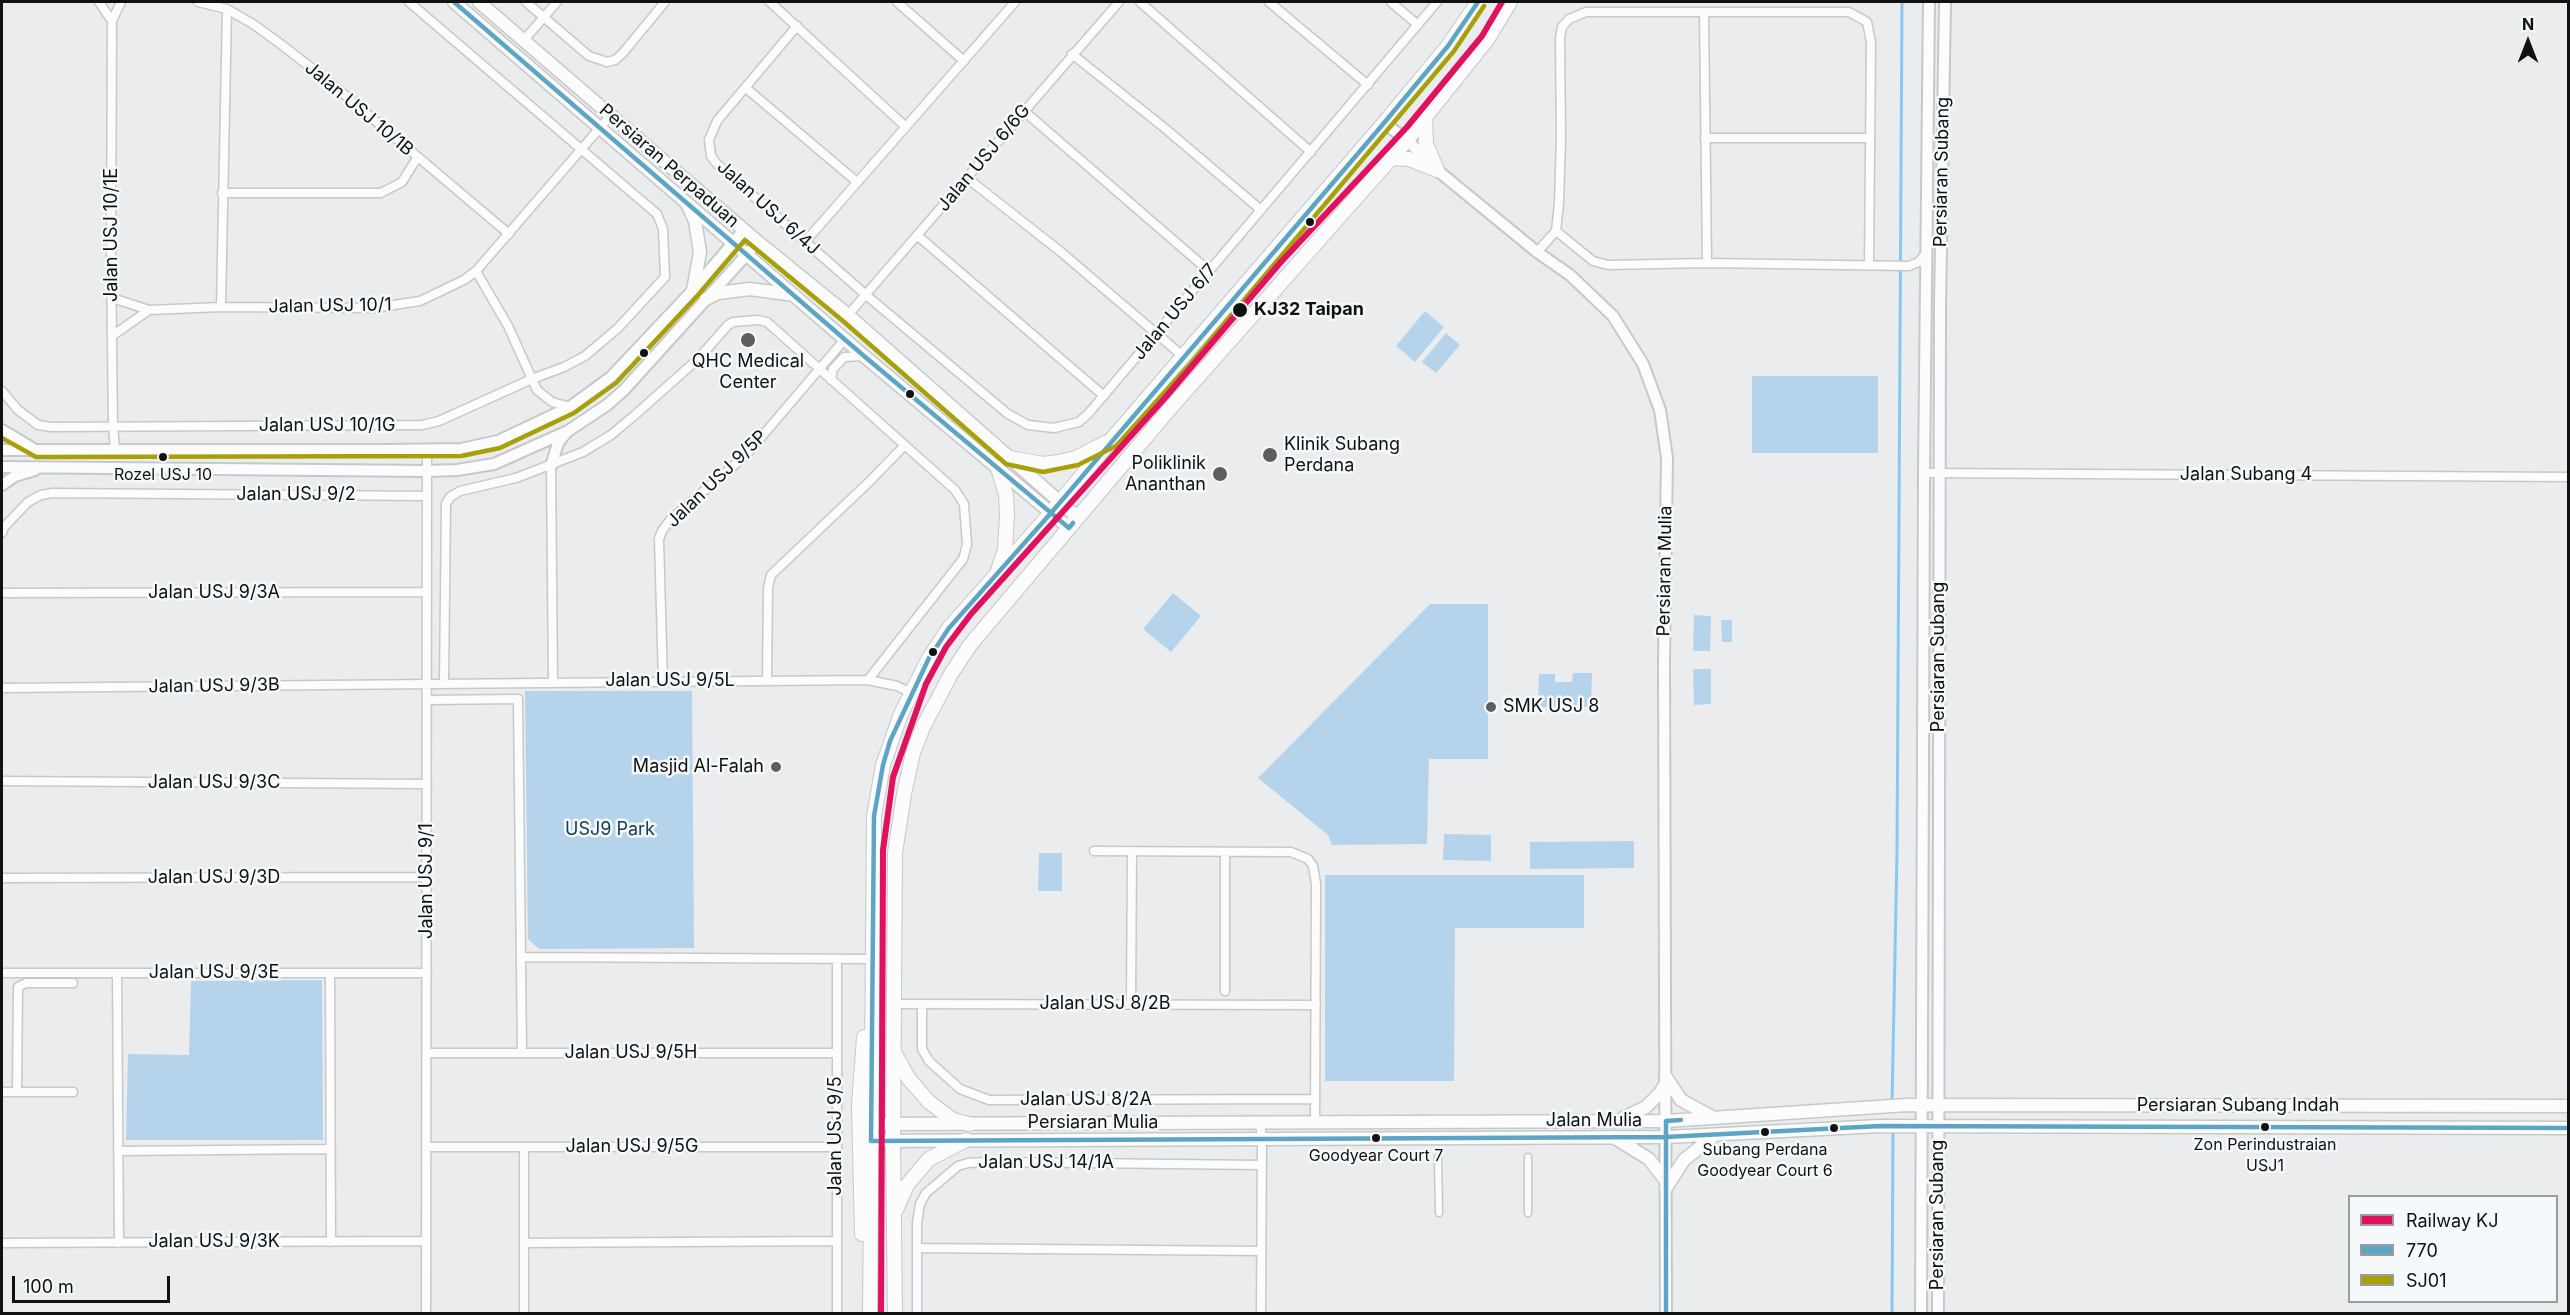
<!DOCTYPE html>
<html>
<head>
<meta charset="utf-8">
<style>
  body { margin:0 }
  #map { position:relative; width:2570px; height:1315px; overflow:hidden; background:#eaecee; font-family:Inter,sans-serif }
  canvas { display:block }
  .frame { position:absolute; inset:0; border:3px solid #101212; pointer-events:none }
  .legend { position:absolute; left:2348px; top:1195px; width:210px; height:108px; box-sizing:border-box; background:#f6f9fc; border:2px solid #9a9d9e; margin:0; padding:8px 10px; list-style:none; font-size:18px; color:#101212 }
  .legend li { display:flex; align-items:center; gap:12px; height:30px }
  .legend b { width:30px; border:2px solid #9a9d9e }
  .north { position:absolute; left:2498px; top:12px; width:60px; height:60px; -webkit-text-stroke:4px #f6f9fc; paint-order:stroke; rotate:0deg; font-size:16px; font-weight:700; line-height:24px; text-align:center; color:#101212 }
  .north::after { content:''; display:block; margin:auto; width:21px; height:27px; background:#101212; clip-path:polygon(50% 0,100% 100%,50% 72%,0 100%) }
  .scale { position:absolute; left:12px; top:1276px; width:158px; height:27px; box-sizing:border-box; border:3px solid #101212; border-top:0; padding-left:8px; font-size:18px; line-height:21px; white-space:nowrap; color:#101212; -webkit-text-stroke:4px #f6f9fc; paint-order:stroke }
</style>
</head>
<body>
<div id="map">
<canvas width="2570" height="1315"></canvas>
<div class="frame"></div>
<ul class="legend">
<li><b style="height:8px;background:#e0115f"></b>Railway KJ</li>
<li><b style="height:8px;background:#5ea5c5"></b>770</li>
<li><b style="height:8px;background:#a7a006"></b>SJ01</li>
</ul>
<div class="north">N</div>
<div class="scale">100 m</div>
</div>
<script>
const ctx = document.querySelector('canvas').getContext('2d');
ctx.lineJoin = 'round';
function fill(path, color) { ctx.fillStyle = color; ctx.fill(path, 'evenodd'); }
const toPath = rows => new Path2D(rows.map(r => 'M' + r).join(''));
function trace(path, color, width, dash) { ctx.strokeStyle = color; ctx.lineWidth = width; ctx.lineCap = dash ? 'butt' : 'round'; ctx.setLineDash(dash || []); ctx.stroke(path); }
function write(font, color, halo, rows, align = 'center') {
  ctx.font = font + ' Inter,sans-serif'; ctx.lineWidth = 5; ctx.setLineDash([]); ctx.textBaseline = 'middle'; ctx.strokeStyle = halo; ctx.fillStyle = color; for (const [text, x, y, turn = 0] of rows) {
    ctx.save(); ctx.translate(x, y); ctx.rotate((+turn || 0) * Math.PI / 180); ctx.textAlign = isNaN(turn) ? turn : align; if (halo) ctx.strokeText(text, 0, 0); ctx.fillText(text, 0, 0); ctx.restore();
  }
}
const green = toPath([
  [1425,311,1444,327,1415,362,1396,346],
  [1446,333,1460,345,1436,373,1422,362],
  [1752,376,1878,376,1878,453,1752,453],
  [1173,593,1201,616,1171,652,1143,629],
  [1430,604,1488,604,1488,759,1429,759,1427,844,1332,845,1328,835,1258,778],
  [1694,615,1711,616,1710,651,1693,651],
  [1721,620,1732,620,1732,642,1722,642],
  [1693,669,1711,669,1711,704,1694,705],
  [1573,673,1592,673,1591,707,1538,707,1539,674,1555,674,1555,682,1572,682],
  [525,691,692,691,694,948,539,949,528,939],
  [1444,834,1491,835,1491,861,1443,860],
  [1634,841,1634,868,1530,869,1530,842],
  [1039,853,1062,853,1062,891,1038,891],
  [1325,875,1584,875,1584,928,1455,928,1454,1081,1325,1081],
  [322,980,323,1140,126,1140,128,1054,189,1055,191,981]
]);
const stream = toPath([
  [1892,1104,1897,852,1902,2],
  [1892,1314,1893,1128]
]);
const pedestrian = toPath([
  [1438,1157,1439,1213],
  [1528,1157,1528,1213]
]);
const minor = toPath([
  [99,2,112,21],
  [198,2,227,9,253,24,282,45,333,85,509,234],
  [526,2,589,56,607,62,615,60,622,54,665,2],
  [770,2,906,127],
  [897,2,964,61],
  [1140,2,1311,152],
  [1269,2,1368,85],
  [1391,2,1418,25],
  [1704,12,1707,263],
  [797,26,717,121,709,140,711,156,717,164,866,295,1008,414,1028,425,1054,428,1079,422,1088,414,1437,2],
  [524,40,557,2],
  [1072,54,1167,130,1261,210],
  [746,88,857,182],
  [1024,111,1209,271],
  [1705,138,1869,138],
  [967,178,1061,252,1185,358],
  [222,193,381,193,402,182,417,158],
  [1556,231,1593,261,1608,265,1707,263,1909,266,1919,262,1926,253],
  [918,236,1104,396],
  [805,242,1015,2],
  [1537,252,1556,231,1559,203,1561,138,1560,38,1562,27,1569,19,1586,12,1849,12,1867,22,1871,42,1869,265],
  [476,271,508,326,537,390,552,402,570,407],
  [112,298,149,310,221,307,374,308,420,301,464,280,476,271,611,115],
  [221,307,227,9],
  [848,315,1119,2],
  [112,336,149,310],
  [831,380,833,369,844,357,864,356],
  [2,391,18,410,38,425,51,427,422,425,439,421,532,379,564,367,585,356,618,328,665,277,663,229,657,214,409,2],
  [115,449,113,426,111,255,112,21,121,2],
  [551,466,553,682],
  [1924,473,2568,477],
  [2,533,4,527,28,502,41,495,53,493,427,496],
  [2,593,427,592],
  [767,681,768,588,771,575,869,482,905,445],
  [663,682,659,539,662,531,670,520,746,455,845,339],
  [444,683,446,504,450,497,460,491,516,478,583,452,611,435,635,415,699,358,728,325,733,322,758,320,767,322,955,490,964,504,967,545,963,559,868,680],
  [2,688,868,680,897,686,912,693],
  [427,700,518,699,522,1053],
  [2,781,427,784],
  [1094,851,1291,852,1308,859,1313,866,1316,884,1315,1122],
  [2,878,427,877],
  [521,957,872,959],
  [837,959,837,1314],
  [2,973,427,973],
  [117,973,119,1243],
  [330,973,331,1242],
  [1225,991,1225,852],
  [894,1004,1316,1005],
  [922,1004,922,1049,929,1061,960,1089,989,1100,1315,1099],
  [1131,1004,1132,851],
  [427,1053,836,1053],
  [17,1091,18,987,26,983,73,983],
  [2,1092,73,1092],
  [1260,1122,1262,1139,1261,1314],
  [427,1147,836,1147],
  [118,1151,331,1149],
  [2,1243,426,1241],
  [524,1243,837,1241],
  [917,1248,1261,1251],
  [426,1314,427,449],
  [524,1314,524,1147],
  [917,1314,917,1223,920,1204,926,1193,958,1166,968,1163,985,1162,1262,1165]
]);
const tertiary = toPath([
  [1384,123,1407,140,1437,170,1537,252,1570,275,1613,316,1643,364,1660,410,1667,458,1664,663,1666,1314],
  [2,430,32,448],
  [2,450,386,450,461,449,498,441,570,407,611,377,693,290,744,230],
  [551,466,558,443,566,433],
  [2,467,427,471,457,470,494,464,568,431,607,405,624,390,758,242],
  [2,485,15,476,35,470],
  [1921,1314,1924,473,1929,2],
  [1938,1314,1940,307,1945,2]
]);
const secondary = toPath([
  [454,2,864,356,1069,528],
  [479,2,758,242,848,315,1078,518],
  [688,206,695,221,700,252,693,290],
  [706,299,718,293,750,289,794,295],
  [1666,1077,1681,1100,1714,1118],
  [1623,1118,1646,1107,1660,1093,1666,1083],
  [871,1124,1666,1121,1907,1105,2568,1106],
  [1615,1138,1649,1159,1666,1181],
  [871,1141,1666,1137,1880,1126,2568,1128],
  [1666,1188,1684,1160,1715,1135]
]);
const primary = toPath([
  [1425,117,1426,144,1437,170],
  [1390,158,1409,159,1437,170],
  [1010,458,1043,464,1059,462,1076,458,1105,443],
  [998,468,1006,495,1007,514,1005,550,998,570],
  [895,1054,909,1079,929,1102,953,1120,969,1124],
  [896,1210,907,1185,929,1159,966,1140],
  [862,1234,859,1105,864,1037],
  [870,1314,874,816,883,765,901,714,929,658,949,628,1051,513,1111,440,1384,123,1448,46,1478,2],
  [895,1314,893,1140,895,853,904,794,913,753,923,727,951,674,970,645,1167,412,1407,140,1487,40,1510,2]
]);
const bus1 = toPath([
  [454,2,864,356,1069,528,1073,523],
  [1478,2,1448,46,1384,123,1051,513,949,628,929,658,890,741,883,765,874,816,871,1141,1666,1137,1880,1126,2568,1128],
  [1666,1314,1666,1121,1681,1120]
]);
const bus2 = toPath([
  [2,438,36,457,461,456,500,448,574,413,616,383,698,295,745,240,843,321,1006,464,1043,472,1078,465,1116,446,1191,363,1454,51,1484,6]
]);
const rail1 = toPath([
  [881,1314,883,850,893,777,926,684,946,647,971,614,1164,399,1280,263,1407,127,1482,36,1502,2]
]);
const markers = [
  [1310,222,5,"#101212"],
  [1240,310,8,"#101212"],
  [748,340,8,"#5c5e5f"],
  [644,353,5,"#101212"],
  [910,394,5,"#101212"],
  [1270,455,8,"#5c5e5f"],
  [163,457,5,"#101212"],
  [1220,474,8,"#5c5e5f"],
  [933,652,5,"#101212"],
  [1491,707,6,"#5c5e5f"],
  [776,767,6,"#5c5e5f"],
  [2265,1127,5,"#101212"],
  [1834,1128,5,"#101212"],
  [1765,1132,5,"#101212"],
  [1376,1138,5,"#101212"]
];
const busNames = [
  ["Rozel USJ 10",163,475],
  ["Zon Perindustraian",2265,1145],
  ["USJ1",2265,1166],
  ["Subang Perdana",1765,1150],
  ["Goodyear Court 6",1765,1171],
  ["Goodyear Court 7",1376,1156]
];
const streetNames = [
  ["Jalan USJ 10/1B",359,109,40],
  ["Jalan USJ 6/6G",984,158,-50],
  ["Persiaran Perpaduan",669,166,41],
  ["Persiaran Subang",1942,172,-89],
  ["Jalan USJ 6/4J",768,208,42],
  ["Jalan USJ 10/1E",112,235,-90],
  ["Jalan USJ 10/1",330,306,-1],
  ["Jalan USJ 6/7",1175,312,-50],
  ["Jalan USJ 10/1G",327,426],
  ["Jalan Subang 4",2246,475],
  ["Jalan USJ 9/5P",717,479,-44],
  ["Jalan USJ 9/2",296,495],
  ["Persiaran Mulia",1665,571,-89],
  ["Jalan USJ 9/3A",214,593],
  ["Persiaran Subang",1939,657,-90],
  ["Jalan USJ 9/5L",670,681],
  ["Jalan USJ 9/3B",214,686,-1],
  ["Jalan USJ 9/3C",214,783],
  ["Jalan USJ 9/3D",214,878],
  ["Jalan USJ 9/1",427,881,-90],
  ["Jalan USJ 9/3E",214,973],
  ["Jalan USJ 8/2B",1105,1004],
  ["Jalan USJ 9/5H",631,1053],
  ["Jalan USJ 8/2A",1086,1100],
  ["Persiaran Subang Indah",2238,1106],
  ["Jalan Mulia",1594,1121],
  ["Persiaran Mulia",1093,1123],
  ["Jalan USJ 9/5",836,1136,-90],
  ["Jalan USJ 9/5G",632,1147],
  ["Jalan USJ 14/1A",1046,1163],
  ["Persiaran Subang",1938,1215,-90],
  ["Jalan USJ 9/3K",214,1242]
];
const stopNames = [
  ["KJ32 Taipan",1254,310]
];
const poiNames = [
  ["QHC Medical",748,362,"center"],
  ["Center",748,383,"center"],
  ["Klinik Subang",1284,445],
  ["Perdana",1284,466],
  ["Poliklinik",1206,464,"right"],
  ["Ananthan",1206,485,"right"],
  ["SMK USJ 8",1503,707],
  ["Masjid Al-Falah",764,767,"right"]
];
const parkNames = [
  ["USJ9 Park",610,830]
];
fill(green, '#b5d4ec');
trace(stream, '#88c8f6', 3);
trace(pedestrian, '#c7c8c9', 9);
trace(minor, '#c7c8c9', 11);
trace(tertiary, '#c7c8c9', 14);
trace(secondary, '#c7c8c9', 15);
trace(primary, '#c7c8c9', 16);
trace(pedestrian, '#fcfcfc', 6);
trace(minor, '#fcfcfc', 8);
trace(tertiary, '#fcfcfc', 10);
trace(secondary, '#fcfcfc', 12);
trace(primary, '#fcfcfc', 14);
trace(bus1, '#5ea5c5', 4.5);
trace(bus2, '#a7a006', 4.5);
trace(rail1, '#e0115f', 6);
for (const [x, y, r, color] of markers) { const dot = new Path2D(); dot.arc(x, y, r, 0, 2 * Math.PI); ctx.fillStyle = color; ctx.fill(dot); trace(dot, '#f6f9fc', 2); }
write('16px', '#101212', '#f6f9fc', busNames);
write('18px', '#101212', '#f6f9fc', streetNames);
write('bold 18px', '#101212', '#f6f9fc', stopNames, 'left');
write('18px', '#101212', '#f6f9fc', poiNames, 'left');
write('18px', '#143a54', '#f6f9fc', parkNames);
</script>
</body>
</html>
